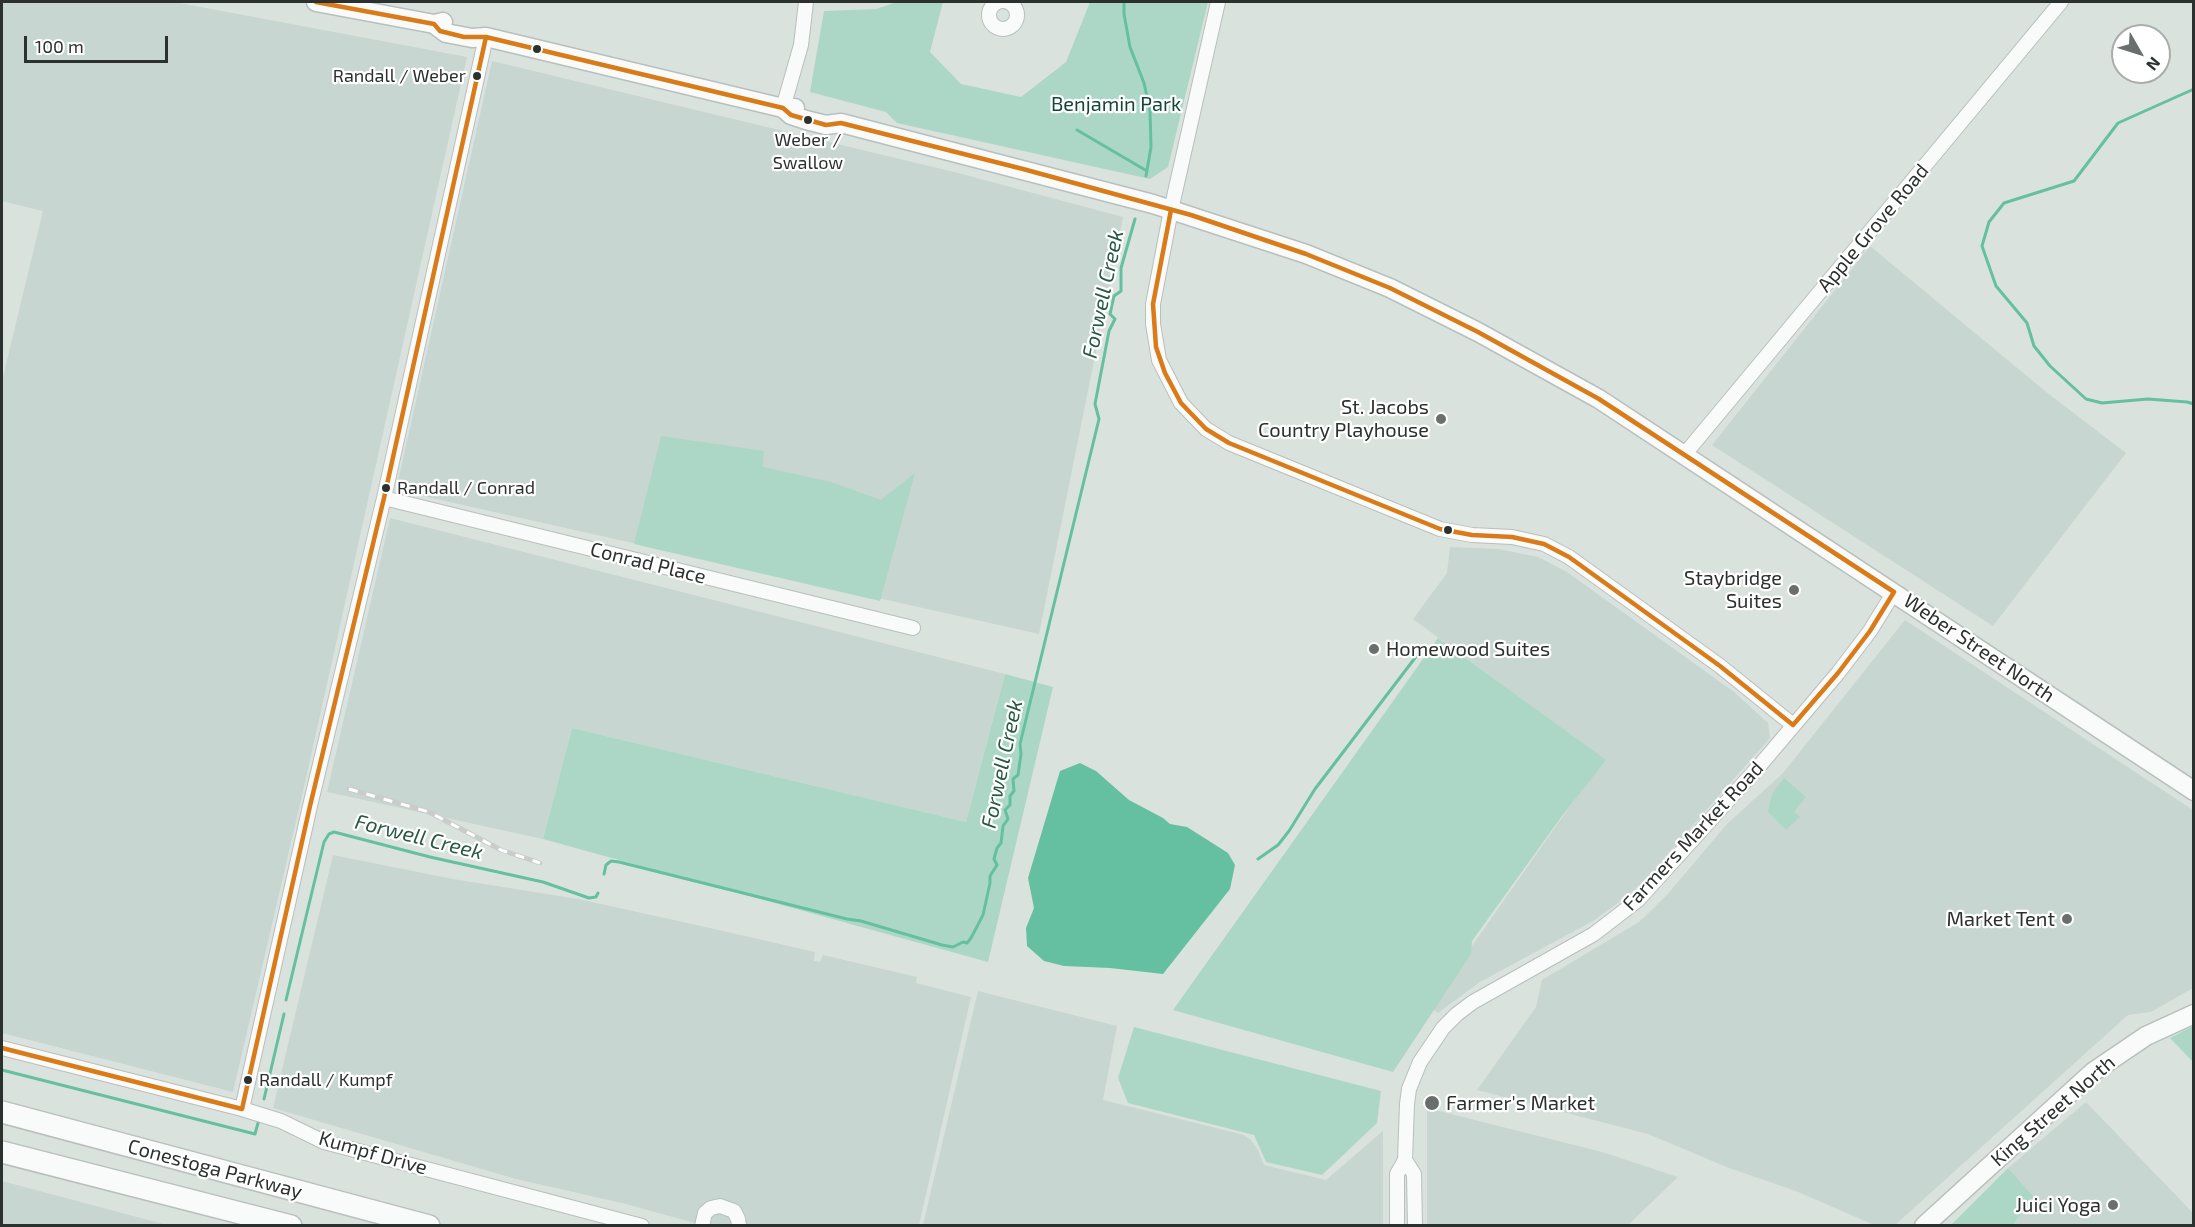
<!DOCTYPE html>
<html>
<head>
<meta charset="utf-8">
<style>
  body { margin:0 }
  #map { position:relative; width:2195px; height:1227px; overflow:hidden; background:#dae2de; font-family:"Exo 2",sans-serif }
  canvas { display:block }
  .frame { position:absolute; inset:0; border:3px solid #2b312e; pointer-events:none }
  .north { position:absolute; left:2111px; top:24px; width:60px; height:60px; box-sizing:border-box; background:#fff; border:2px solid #aaadab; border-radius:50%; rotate:129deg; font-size:16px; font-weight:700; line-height:24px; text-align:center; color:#2b312e }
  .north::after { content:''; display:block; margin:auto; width:21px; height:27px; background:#686f6c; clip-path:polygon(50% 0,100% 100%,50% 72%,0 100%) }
  .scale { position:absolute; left:24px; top:36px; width:144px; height:27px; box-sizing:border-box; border:3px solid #2b312e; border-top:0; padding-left:8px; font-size:18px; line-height:21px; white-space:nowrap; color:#2b312e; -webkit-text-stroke:4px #fff; paint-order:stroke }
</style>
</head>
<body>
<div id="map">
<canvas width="2195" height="1227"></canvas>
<div class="frame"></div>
<div class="north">N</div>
<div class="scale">100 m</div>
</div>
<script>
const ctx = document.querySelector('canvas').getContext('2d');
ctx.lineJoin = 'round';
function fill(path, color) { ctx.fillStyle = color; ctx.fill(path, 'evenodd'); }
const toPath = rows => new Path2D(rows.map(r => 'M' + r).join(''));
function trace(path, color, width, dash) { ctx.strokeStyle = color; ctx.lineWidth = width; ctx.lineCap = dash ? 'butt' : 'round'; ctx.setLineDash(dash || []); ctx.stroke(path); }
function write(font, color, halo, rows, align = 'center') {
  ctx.font = font + ' "Exo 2",sans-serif'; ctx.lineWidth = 4.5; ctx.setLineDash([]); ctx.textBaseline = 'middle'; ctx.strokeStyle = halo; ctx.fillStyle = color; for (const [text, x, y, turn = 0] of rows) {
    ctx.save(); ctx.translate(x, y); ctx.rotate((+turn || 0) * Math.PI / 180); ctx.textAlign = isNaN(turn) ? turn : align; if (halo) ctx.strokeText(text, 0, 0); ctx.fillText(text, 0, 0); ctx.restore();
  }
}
const built = toPath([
  [2,2,174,2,467,57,304,787,233,1092,2,1033,2,381,43,211,2,201],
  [492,61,958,173,1123,217,1039,634,396,490],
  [1870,246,2045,391,2126,453,1993,626,1712,445],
  [390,518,1005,674,966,822,572,728,543,839,327,792],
  [1450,547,1498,549,1538,557,1567,572,1734,692,1768,723,1770,738,1641,884,1618,903,1593,921,1480,982,1438,1013,1429,1007,1603,759,1413,619,1447,573],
  [1905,620,2193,810,2193,988,2151,1012,2128,1015,1895,1225,1874,1225,1796,1191,1729,1168,1648,1134,1477,1090,1536,1007,1542,980,1639,922,1666,896,1727,824,1783,773],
  [333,855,453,879,578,899,701,926,815,952,814,961,820,962,823,955,917,977,916,983,971,997,919,1225,702,1225,626,1204,516,1179,273,1108],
  [978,991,1117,1026,1103,1100,1244,1135,1251,1140,1257,1148,1264,1165,1326,1180,1383,1131,1383,1225,923,1225],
  [2086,1102,2193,1213,2193,1225,2013,1225,2034,1197,2008,1168],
  [1427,1108,1602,1152,1678,1177,1628,1225,1427,1225],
  [2,1181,167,1225,2,1225]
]);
const green = toPath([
  [897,2,943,2,930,52,961,84,1021,97,1066,62,1090,2,1208,2,1168,167,1150,179,897,123,886,112,810,92,824,11,876,9],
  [661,436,764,451,763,467,831,482,881,500,915,473,880,601,634,544],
  [1438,638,1606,760,1562,816,1472,941,1471,954,1393,1072,1173,1010],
  [1005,674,1053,687,988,962,543,839,572,728,966,822],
  [1784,778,1806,797,1794,812,1800,817,1786,830,1768,812,1772,794],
  [2193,1026,2193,1062,2170,1038],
  [1134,1027,1381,1091,1377,1123,1322,1175,1266,1162,1254,1135,1128,1103,1118,1078],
  [2008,1168,2034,1197,2013,1225,1951,1225]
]);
const water = toPath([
  [1080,763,1096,771,1129,800,1163,818,1170,824,1187,827,1228,853,1235,865,1230,889,1163,974,1110,968,1064,966,1044,961,1027,946,1026,928,1034,908,1028,878,1060,771]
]);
const stream = toPath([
  [1124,2,1124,14,1130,47,1144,83,1150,110,1151,147,1146,176],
  [2194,89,2118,123,2074,181,2004,203,1989,222,1982,246,1996,286,2027,323,2034,346,2050,366,2086,399,2102,403,2148,399,2187,402,2194,404],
  [1077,130,1147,171],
  [1258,859,1278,845,1289,831,1315,789,1418,654],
  [604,874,606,865,611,861,619,862,847,919,861,921,942,945,953,947,963,942,967,943,971,938,983,915,990,883,990,876,997,865,994,859,997,848,1001,843,1003,826,1008,819,1005,810,1010,805,1010,796,1014,791,1013,779,1018,775,1021,754,1020,744,1099,419,1095,404,1109,331,1115,319,1110,314,1114,296,1121,291,1121,268,1135,219],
  [286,1000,324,842,329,834,334,832,430,857,543,882,589,898,596,897,598,893],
  [2,1070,255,1134,258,1123],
  [264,1099,284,1014]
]);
const minor = toPath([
  '989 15a14 14 0 1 1 28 0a14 14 0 1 1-28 0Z',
  [1218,2,1171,210,1153,304,1153,324,1159,360,1181,403,1206,429,1229,443,1440,529,1472,535,1512,537,1544,544,1569,557,1720,666,1793,725],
  [783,108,801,45,806,2],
  [1684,455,2061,2],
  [384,498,913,628],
  [2,1048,242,1109,281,1121,324,1142,642,1226],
  [242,1109,310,806,384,498,486,37],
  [1405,1160,1414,1174,1415,1226],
  [702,1226,705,1213,711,1208,720,1206,734,1211,738,1219,739,1226],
  [1397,1226,1397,1174,1405,1160,1407,1104,1409,1089,1420,1062,1443,1028,1457,1014,1473,1002,1594,934,1638,900,1761,764,1838,673,1870,631,1894,592]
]);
const major = toPath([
  [316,2,434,24,443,22],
  [434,24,446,33,472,38,486,37,783,108,795,108],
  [783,108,791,115,806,120,826,125,841,123,1153,204,1306,254,1390,288,1478,332,1599,399,2194,791],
  [1924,1226,2093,1072,2146,1036,2194,1014]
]);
const highway = toPath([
  [2,1112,429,1226],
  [2,1152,291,1226]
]);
const rail = toPath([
  [349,789,429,812,501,850,540,863]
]);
const bus1 = toPath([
  [316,2,434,24,440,31,464,37,486,37,783,108,791,115,826,125,841,123,1023,169,1191,215,1306,254,1390,288,1478,332,1599,399,1894,592,1870,631,1838,673,1793,725,1720,666,1569,557,1544,544,1512,537,1472,535,1440,529,1229,443,1206,429,1181,403,1165,373,1156,347,1153,304,1171,210],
  [2,1048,242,1109,310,806,384,498,486,37]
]);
const markers = [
  [537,49,5,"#2b312e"],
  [477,76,5,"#2b312e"],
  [808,120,5,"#2b312e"],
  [1441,419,6,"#686f6c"],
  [386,488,5,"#2b312e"],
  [1448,530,5,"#2b312e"],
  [1794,590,6,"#686f6c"],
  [1374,649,6,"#686f6c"],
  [2067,919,6,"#686f6c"],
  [248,1080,5,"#2b312e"],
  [1432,1103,8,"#686f6c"],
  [2113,1205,6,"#686f6c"]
];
const busNames = [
  ["Randall / Weber",466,76,"right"],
  ["Weber /",808,140,"center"],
  ["Swallow",808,163,"center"],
  ["Randall / Conrad",397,488],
  ["Randall / Kumpf",259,1080]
];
const parkNames = [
  ["Benjamin Park",1116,104]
];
const streetNames = [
  ["Apple Grove Road",1873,228,-50],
  ["Conrad Place",648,563,14],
  ["Weber Street North",1979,648,34],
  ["Farmers Market Road",1693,836,-47],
  ["King Street North",2053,1111,-41],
  ["Kumpf Drive",373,1153,16],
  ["Conestoga Parkway",215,1169,15]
];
const poiNames = [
  ["St. Jacobs",1429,407],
  ["Country Playhouse",1429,430],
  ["Staybridge",1782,578],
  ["Suites",1782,601],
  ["Homewood Suites",1386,649,"left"],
  ["Market Tent",2055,919],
  ["Farmer's Market",1446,1103,"left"],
  ["Juici Yoga",2101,1205]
];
const waterNames = [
  ["Forwell Creek",1103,294,-78],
  ["Forwell Creek",1002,764,-78],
  ["Forwell Creek",419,837,14]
];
fill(built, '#c7d6d0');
fill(green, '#acd7c6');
fill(water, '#65c0a2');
trace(stream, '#65c0a2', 3);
trace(minor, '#b8bfbc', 16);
trace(major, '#b8bfbc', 21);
trace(highway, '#b8bfbc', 24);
trace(minor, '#f9fbfa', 14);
trace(major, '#f9fbfa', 18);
trace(highway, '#f9fbfa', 21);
trace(rail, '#c9ccca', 5);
trace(rail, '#fff', 3, [9]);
trace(bus1, '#d87b18', 4.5);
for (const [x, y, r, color] of markers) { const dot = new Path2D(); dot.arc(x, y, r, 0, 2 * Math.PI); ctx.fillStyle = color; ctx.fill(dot); trace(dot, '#fff', 2); }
write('18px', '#2b312e', '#fff', busNames, 'left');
write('20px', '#134635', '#fff', parkNames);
write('20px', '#2b312e', '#fff', streetNames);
write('20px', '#2b312e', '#fff', poiNames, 'right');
write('italic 21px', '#285947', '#fff', waterNames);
</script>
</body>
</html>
